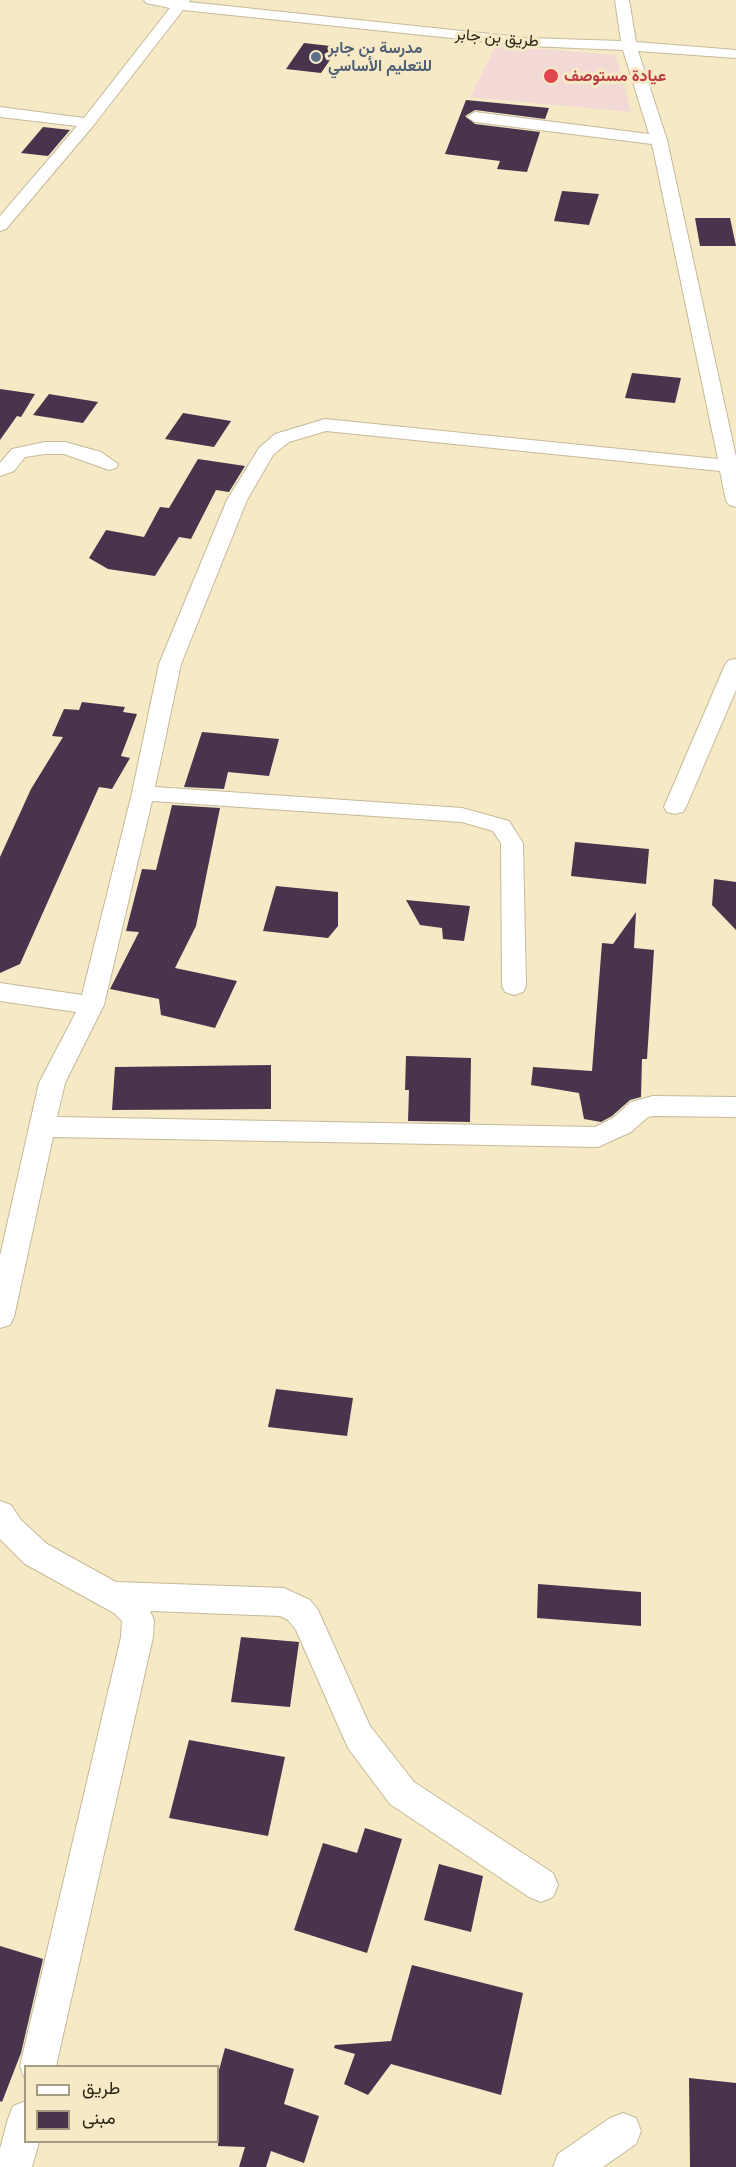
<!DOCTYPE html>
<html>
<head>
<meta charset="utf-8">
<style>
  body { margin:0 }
  #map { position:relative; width:736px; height:2167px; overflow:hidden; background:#f5e9c6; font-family:"Roboto Serif",Vazirmatn,serif }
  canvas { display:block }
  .legend { position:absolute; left:24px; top:2065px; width:195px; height:78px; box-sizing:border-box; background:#f5e9c6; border:2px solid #a49b80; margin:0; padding:8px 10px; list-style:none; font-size:18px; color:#2a2618 }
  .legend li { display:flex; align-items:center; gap:12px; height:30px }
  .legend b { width:30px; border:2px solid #a49b80 }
</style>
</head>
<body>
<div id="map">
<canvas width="736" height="2167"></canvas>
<ul class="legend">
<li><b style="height:8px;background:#fff"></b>طريق</li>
<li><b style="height:16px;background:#48354d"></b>مبنى</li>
</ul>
</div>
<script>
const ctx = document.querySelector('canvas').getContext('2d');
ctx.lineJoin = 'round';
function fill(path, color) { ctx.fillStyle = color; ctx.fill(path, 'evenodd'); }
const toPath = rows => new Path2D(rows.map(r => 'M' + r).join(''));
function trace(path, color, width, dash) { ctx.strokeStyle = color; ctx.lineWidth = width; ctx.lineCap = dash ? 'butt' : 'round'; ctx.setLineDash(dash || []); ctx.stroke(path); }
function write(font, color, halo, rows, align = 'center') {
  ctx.font = font + ' "Roboto Serif",Vazirmatn,serif'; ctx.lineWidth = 6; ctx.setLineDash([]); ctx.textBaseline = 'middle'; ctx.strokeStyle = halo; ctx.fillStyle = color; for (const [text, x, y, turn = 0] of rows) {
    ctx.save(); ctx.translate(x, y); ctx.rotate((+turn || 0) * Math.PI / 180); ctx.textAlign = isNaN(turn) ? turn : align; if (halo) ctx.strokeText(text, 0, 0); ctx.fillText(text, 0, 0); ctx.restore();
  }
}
const medical = toPath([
  [496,45,616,55,631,112,470,97]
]);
const building = toPath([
  [304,43,339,47,321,73,286,69],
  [466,100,549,108,545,119,475,110,465,116,475,124,540,132,527,172,497,169,500,161,445,154],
  [43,127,70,130,48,156,21,153],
  [562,191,599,194,589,225,554,221],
  [695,218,730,218,736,246,700,246],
  [632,373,681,378,675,403,625,398],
  [0,389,35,394,21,417,17,416,0,440],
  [49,394,98,402,83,423,33,415],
  [183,413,231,421,214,447,165,439],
  [198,459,245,466,229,492,216,490,191,539,179,537,155,576,108,569,89,558,106,530,144,537,160,507,169,508],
  [82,702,125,707,123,712,137,714,121,756,130,758,112,789,99,787,20,964,0,973,0,857,31,789,63,737,52,736,64,709,79,710],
  [202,732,279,739,269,776,228,772,224,789,184,787],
  [172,805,220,808,196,926,175,968,237,981,215,1028,161,1015,159,999,110,989,139,932,126,931,142,869,156,870],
  [575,842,649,849,646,884,571,876],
  [714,879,736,882,736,930,712,905],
  [276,886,338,892,338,926,328,938,263,931],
  [406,900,470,906,464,941,443,939,442,928,420,925],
  [636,912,634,948,654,950,647,1059,642,1059,641,1097,630,1100,612,1116,601,1122,584,1119,579,1093,531,1085,533,1067,592,1071,602,943,613,944],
  [406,1056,471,1058,470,1122,408,1121,409,1090,405,1090],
  [271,1065,271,1109,112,1110,115,1067],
  [276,1389,353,1398,347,1436,268,1427],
  [538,1584,641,1592,641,1626,537,1618],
  [241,1637,299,1642,290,1707,231,1702],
  [189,1740,285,1757,268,1836,169,1818],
  [365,1828,402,1839,367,1953,294,1930,323,1843,357,1853],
  [439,1864,483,1876,471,1932,424,1920],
  [0,1946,43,1959,21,2053,2,2102,0,2101],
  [412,1965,523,1993,501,2095,391,2064,368,2095,344,2084,355,2054,334,2048,335,2045,391,2041],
  [225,2048,294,2069,284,2104,319,2116,304,2163,271,2151,266,2167,239,2167,245,2147,218,2146,218,2074],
  [689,2078,736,2083,736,2167,690,2167]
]);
const street = toPath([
  [144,0,190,0,189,2,528,38,621,41,615,0,629,0,636,42,736,50,736,58,638,51,667,140,736,457,736,507,729,505,726,501,720,471,326,431,289,442,273,455,247,500,181,664,155,787,462,808,509,821,523,843,526,986,523,992,514,995,505,992,502,986,501,843,493,831,462,822,152,801,104,1005,65,1083,57,1117,595,1127,613,1118,631,1102,653,1096,736,1097,736,1117,653,1116,648,1117,631,1132,598,1147,53,1137,14,1317,10,1325,0,1328,0,1256,39,1083,76,1012,0,1001,0,983,82,995,132,793,159,664,227,500,259,448,275,434,325,419,718,459,652,144,475,122,467,117,475,112,649,134,623,50,528,46,183,10,93,126,6,229,0,231,0,216,77,126,0,117,0,107,84,118,170,8,146,3,144,0],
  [45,442,65,442,101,452,118,464,116,468,109,470,64,454,45,454,25,457,14,471,0,476,0,463,12,449,45,442],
  [736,659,736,690,686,807,683,812,675,814,667,812,664,807,725,665,729,660,736,659],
  [0,1501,11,1505,21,1520,47,1544,116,1582,284,1588,310,1600,318,1610,370,1726,414,1782,553,1873,558,1885,553,1897,541,1902,529,1897,390,1804,348,1748,296,1630,288,1620,280,1616,150,1611,154,1620,153,1637,56,2066,26,2066,25,2079,20,2066,121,1637,122,1621,114,1613,25,1564,0,1539,0,1501],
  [26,2101,26,2142,39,2142,32,2167,0,2167,0,2149,8,2119,13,2106,26,2101],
  [623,2113,636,2118,641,2131,636,2144,603,2167,553,2167,558,2154,610,2118,623,2113]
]);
const markers = [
  [316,57,6,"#5c6f8a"],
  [551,76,8,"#e0444e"]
];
const farStreetnames = [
  ["طريق بن جابر",497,38,5]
];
const farServicenames = [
  ["مدرسة بن جابر",328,48],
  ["للتعليم الأساسي",328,66]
];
const farHealthnames = [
  ["عيادة مستوصف",564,76]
];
fill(medical, '#f3d9d6');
fill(building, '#48354d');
trace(street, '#c5ba98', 2);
fill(street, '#fff');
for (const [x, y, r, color] of markers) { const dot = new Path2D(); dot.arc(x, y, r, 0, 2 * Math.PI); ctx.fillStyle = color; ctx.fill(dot); trace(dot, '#f5e9c6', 2); }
write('16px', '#2a2618', '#f5e9c6', farStreetnames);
write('bold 16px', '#4e5e75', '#f5e9c6', farServicenames, 'left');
write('bold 16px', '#be3a42', '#f5e9c6', farHealthnames, 'left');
</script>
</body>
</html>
